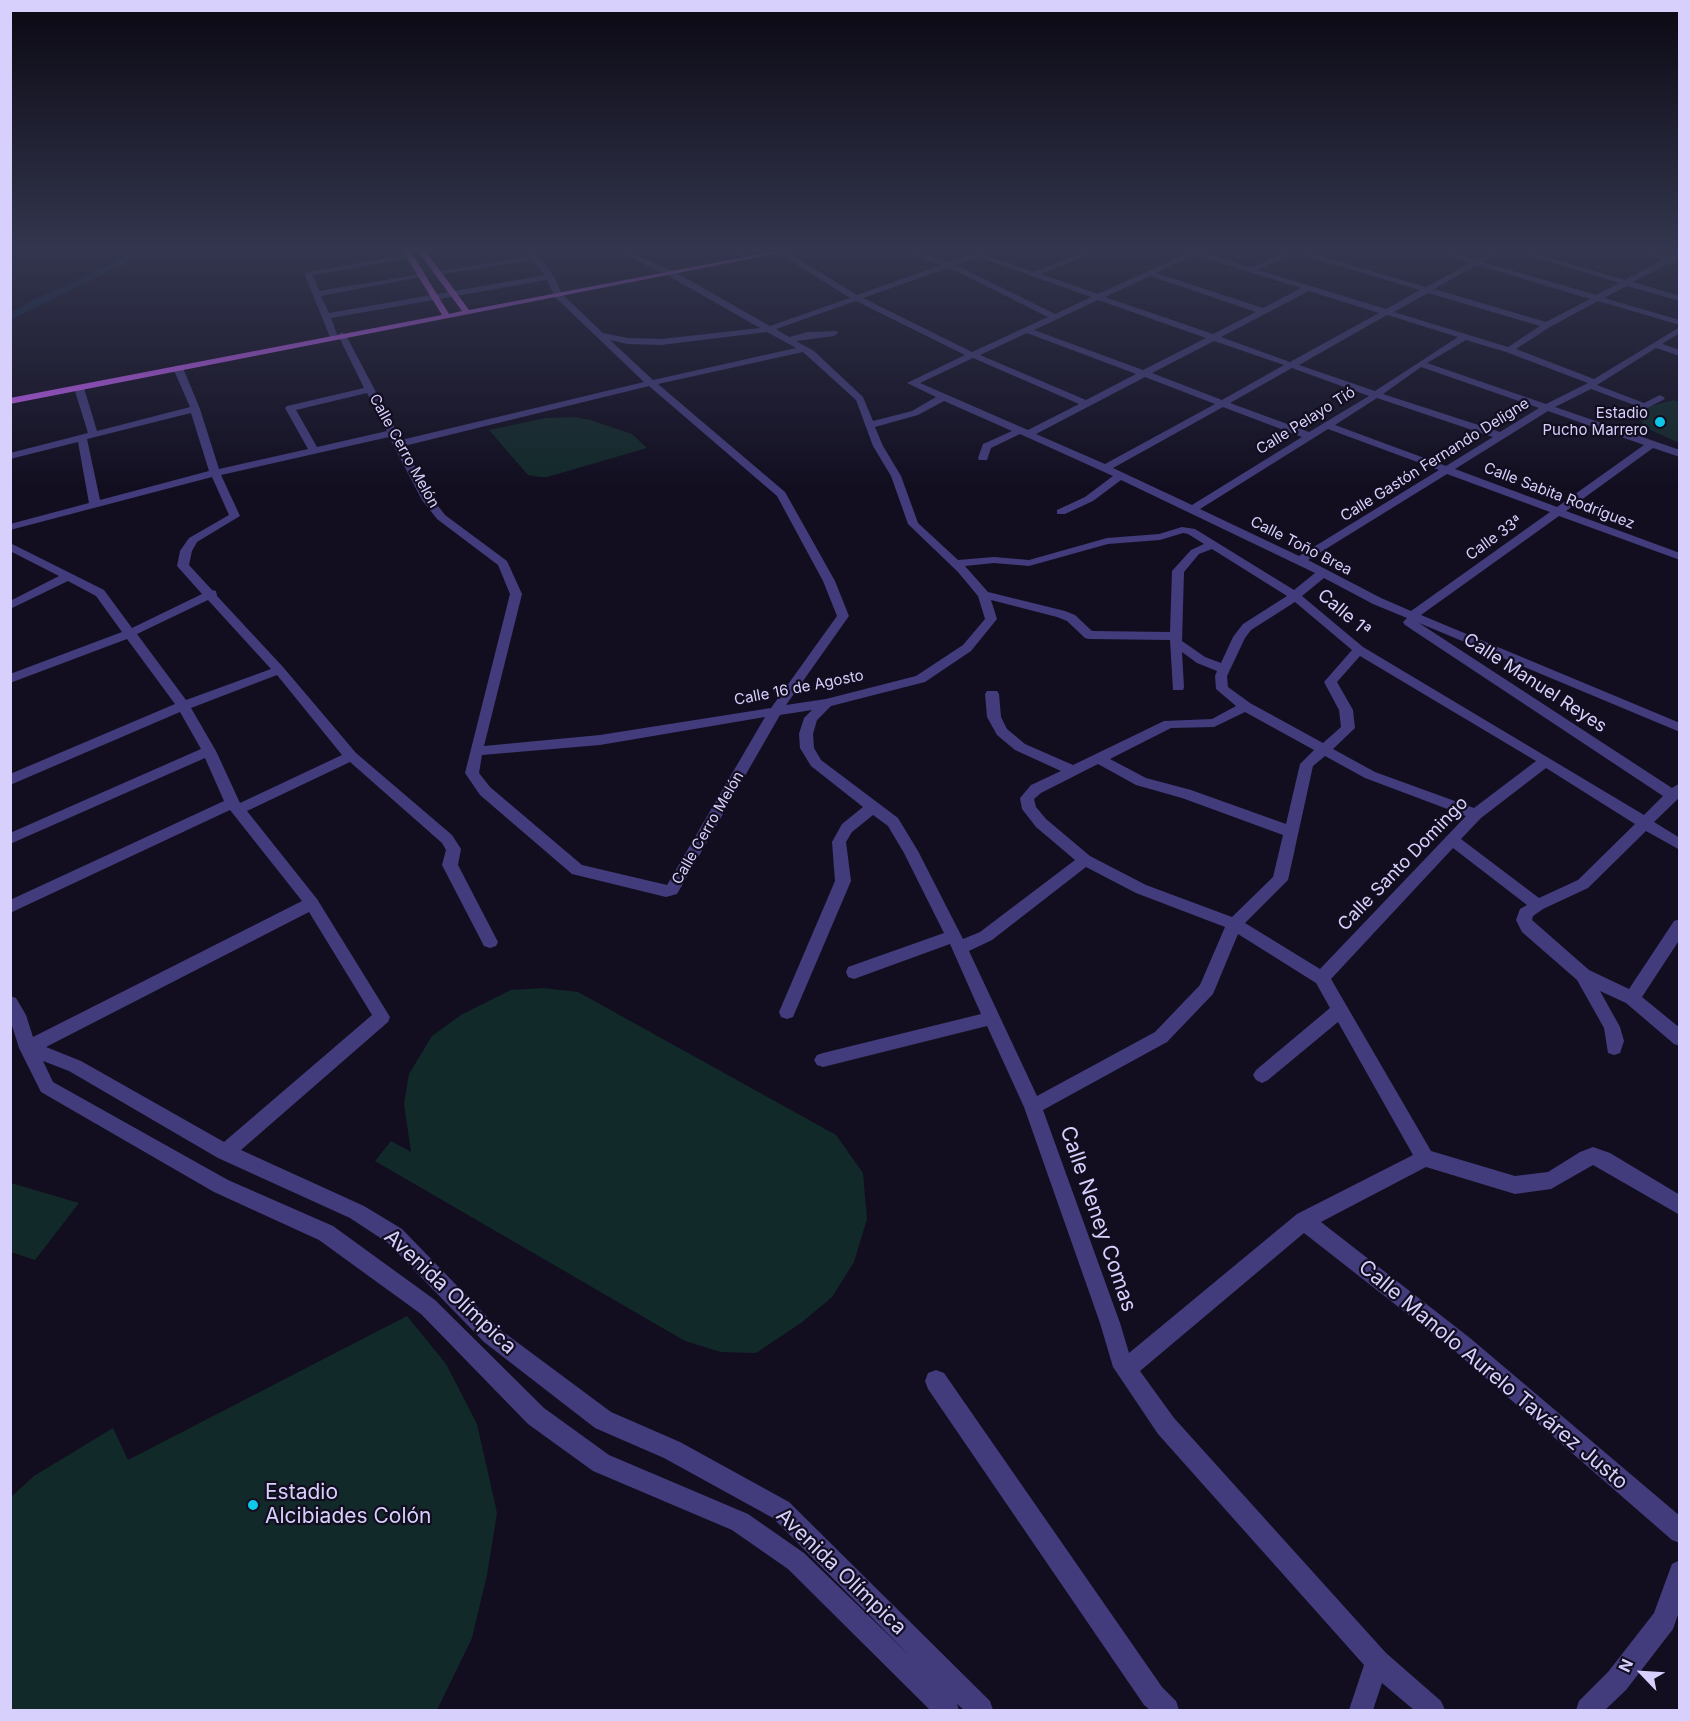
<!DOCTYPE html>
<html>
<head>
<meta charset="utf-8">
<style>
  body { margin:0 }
  #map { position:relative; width:1690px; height:1721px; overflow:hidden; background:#120e20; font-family:Inter,sans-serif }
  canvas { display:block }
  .frame { position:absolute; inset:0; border:12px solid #d7d0fc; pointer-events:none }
  .north { position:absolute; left:1612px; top:1643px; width:60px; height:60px; -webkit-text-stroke:4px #120e20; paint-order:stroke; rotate:295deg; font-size:16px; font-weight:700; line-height:24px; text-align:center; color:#d7d0fc }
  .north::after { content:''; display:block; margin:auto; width:21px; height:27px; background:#d7d0fc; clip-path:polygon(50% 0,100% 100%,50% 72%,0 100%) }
</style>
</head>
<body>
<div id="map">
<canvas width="1690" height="1721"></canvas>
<div class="frame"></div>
<div class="north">N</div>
</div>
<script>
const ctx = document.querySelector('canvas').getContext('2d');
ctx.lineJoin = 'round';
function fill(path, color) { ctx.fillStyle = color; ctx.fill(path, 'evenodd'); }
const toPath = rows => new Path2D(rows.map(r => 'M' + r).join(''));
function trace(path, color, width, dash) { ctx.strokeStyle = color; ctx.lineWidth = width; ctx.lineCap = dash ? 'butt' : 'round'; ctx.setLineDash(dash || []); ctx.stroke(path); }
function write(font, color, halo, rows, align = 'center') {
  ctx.font = font + ' Inter,sans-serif'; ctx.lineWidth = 4.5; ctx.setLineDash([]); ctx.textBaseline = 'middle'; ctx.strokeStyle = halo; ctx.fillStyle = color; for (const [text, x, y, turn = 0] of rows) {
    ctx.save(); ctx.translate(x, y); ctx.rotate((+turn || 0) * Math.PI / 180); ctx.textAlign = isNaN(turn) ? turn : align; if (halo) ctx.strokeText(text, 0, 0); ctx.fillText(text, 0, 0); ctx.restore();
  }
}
const green = toPath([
  [1674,400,1679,402,1679,443,1651,430,1643,425,1638,415,1643,408],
  [575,417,590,420,632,434,647,448,547,477,539,477,528,475,489,430,546,418],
  [543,988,578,992,836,1135,863,1173,867,1219,854,1262,832,1297,801,1323,756,1353,721,1352,685,1341,375,1161,391,1141,411,1152,404,1104,409,1074,432,1036,461,1015,511,990],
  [11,1183,79,1203,35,1260,11,1252],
  [407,1316,446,1364,477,1424,497,1513,487,1575,472,1638,437,1710,11,1710,11,1497,34,1476,113,1428,128,1460]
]);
const canal = toPath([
  [132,250,141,250,123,265,10,320,10,313,31,301,117,261,132,250]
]);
const minor = toPath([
  [420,250,444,250,423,254,419,252,420,250],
  [524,250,532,250,552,273,562,294,603,333,628,338,661,339,760,328,667,275,614,250,623,250,673,271,770,326,850,298,778,253,778,250,784,250,857,295,941,265,904,250,914,250,948,262,991,250,991,253,985,255,1034,272,1090,250,1100,250,1041,274,1098,294,1187,253,1181,250,1198,250,1251,268,1289,250,1300,250,1426,287,1470,263,1431,250,1442,250,1476,260,1494,250,1503,250,1483,262,1596,295,1619,283,1512,250,1523,250,1625,280,1662,260,1629,250,1640,250,1668,257,1680,252,1680,257,1676,259,1676,263,1670,263,1633,282,1680,296,1680,301,1627,286,1604,298,1680,320,1680,325,1598,301,1550,327,1516,349,1594,379,1680,327,1680,333,1662,344,1680,350,1680,356,1656,348,1597,385,1644,403,1660,395,1665,398,1663,400,1645,409,1591,389,1555,407,1680,450,1680,457,1653,448,1566,511,1680,553,1680,560,1559,516,1421,615,1680,723,1680,732,1419,623,1672,788,1680,783,1680,797,1654,822,1680,838,1680,850,1646,831,1588,888,1543,909,1533,916,1532,920,1589,970,1629,989,1674,921,1680,919,1680,939,1642,997,1680,1028,1680,1046,1674,1044,1626,1003,1600,991,1620,1027,1624,1041,1620,1053,1614,1055,1608,1053,1604,1028,1577,980,1522,932,1516,920,1520,909,1527,905,1453,848,1331,979,1431,1151,1515,1176,1548,1172,1580,1152,1593,1147,1610,1153,1680,1195,1680,1215,1593,1165,1551,1189,1515,1194,1426,1167,1321,1222,1470,1338,1680,1516,1680,1543,1672,1540,1456,1352,1304,1233,1140,1371,1174,1418,1386,1653,1441,1701,1445,1710,1414,1710,1382,1683,1373,1710,1349,1710,1364,1665,1158,1434,1113,1367,1100,1323,1024,1107,987,1026,823,1067,817,1065,814,1060,817,1055,823,1053,981,1014,950,944,854,979,848,977,846,972,848,967,944,933,904,853,888,826,873,815,852,832,846,842,851,881,793,1017,787,1019,781,1017,779,1012,835,881,832,842,842,824,863,807,811,766,800,748,799,734,804,718,812,710,780,715,677,894,666,897,572,874,480,795,465,773,510,594,498,565,437,519,422,500,389,437,221,475,240,516,197,542,192,551,189,565,212,590,216,591,217,596,283,667,356,753,452,835,461,849,458,865,498,942,496,946,490,948,484,946,442,865,446,850,442,843,350,762,247,811,317,899,390,1017,388,1022,241,1150,364,1206,402,1229,498,1328,611,1412,680,1442,789,1502,990,1701,993,1710,964,1710,957,1704,959,1710,930,1710,788,1569,732,1530,593,1471,528,1424,421,1314,319,1240,214,1192,41,1092,19,1048,10,1019,10,996,16,998,26,1015,33,1037,302,901,230,810,10,913,10,900,224,801,205,758,10,844,10,833,201,749,180,712,10,785,10,774,175,704,127,639,10,683,10,674,122,632,96,596,68,581,10,609,10,601,59,576,10,551,10,543,104,590,132,628,202,594,177,566,180,551,189,538,229,515,212,477,10,530,10,524,89,503,78,442,10,459,10,453,88,433,74,388,76,386,84,388,97,431,190,407,173,368,178,365,183,368,200,409,219,469,308,449,285,408,287,406,364,388,338,335,342,332,346,335,401,440,644,382,555,297,547,280,331,318,338,337,334,340,330,337,304,273,409,254,412,254,412,258,313,275,319,291,422,274,426,276,321,296,329,313,545,275,532,260,436,275,432,273,529,256,524,250],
  [1295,253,1420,290,1386,309,1258,270,1295,253],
  [1194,255,1301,288,1263,308,1156,273,1194,255],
  [978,257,1091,297,1055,314,956,265,978,257],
  [1477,265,1590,299,1546,322,1434,289,1477,265],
  [948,268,958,272,1048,317,972,352,863,298,948,268],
  [1150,276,1256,312,1213,334,1105,297,1150,276],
  [1309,291,1379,313,1290,362,1221,337,1309,291],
  [1428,293,1540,326,1508,347,1394,312,1428,293],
  [1098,300,1206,338,1143,370,1034,330,1098,300],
  [856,301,965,355,907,383,936,397,912,411,873,421,863,397,814,351,796,341,834,336,838,333,837,331,808,332,789,337,776,329,856,301],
  [1387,315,1458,337,1375,391,1299,365,1387,315],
  [767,332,796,348,653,380,610,340,628,344,661,345,767,332],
  [1027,333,1136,374,1086,400,980,355,1027,333],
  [1466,340,1506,352,1588,383,1546,404,1427,363,1466,340],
  [1214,341,1284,365,1222,400,1152,373,1214,341],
  [803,352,856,400,873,446,891,476,908,524,958,572,978,596,985,619,963,645,916,676,826,699,786,705,849,616,835,581,785,492,658,384,803,352],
  [973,358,1079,404,1028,430,920,383,973,358],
  [1421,367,1539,408,1500,432,1383,394,1421,367],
  [1292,368,1369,396,1309,432,1230,403,1292,368],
  [1145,377,1215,404,1105,464,1036,434,1145,377],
  [649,386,777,496,823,581,837,616,771,708,600,735,484,746,522,594,507,561,445,515,431,497,404,446,649,386],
  [367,393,387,431,317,447,296,410,367,393],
  [1377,398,1493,437,1446,466,1335,425,1377,398],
  [944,401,1012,431,983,444,978,458,979,460,987,460,991,448,1020,434,1113,476,1085,497,1057,510,1057,514,1065,514,1093,501,1121,480,1315,573,1294,590,1195,529,1182,527,1159,534,1107,538,1029,560,994,557,958,560,918,523,901,476,883,446,875,427,918,415,944,401],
  [1223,407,1302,437,1192,505,1113,468,1223,407],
  [1548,411,1644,445,1557,507,1455,469,1548,411],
  [191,413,209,471,100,500,87,439,191,413],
  [1328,429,1439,470,1299,556,1200,509,1328,429],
  [1447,474,1550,512,1411,611,1381,598,1308,560,1447,474],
  [1183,533,1188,534,1204,544,1191,550,1172,571,1170,632,1092,631,1075,615,1065,611,988,592,965,566,994,563,1029,566,1108,544,1160,540,1183,533],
  [1212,549,1287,596,1243,624,1233,637,1221,663,1205,657,1182,641,1184,572,1199,554,1212,549],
  [1324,578,1373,604,1407,618,1403,622,1405,625,1663,796,1644,815,1363,647,1302,596,1324,578],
  [208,600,271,669,186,700,137,634,208,600],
  [991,600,1057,617,1067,621,1085,638,1089,639,1170,640,1173,690,1183,690,1184,687,1182,652,1197,663,1217,671,1215,676,1216,689,1236,706,1212,719,1164,721,1073,765,1025,744,1007,729,1001,717,999,694,997,691,987,691,985,694,987,717,997,735,1015,750,1061,771,1031,785,1020,798,1022,809,1036,827,1075,860,980,932,963,939,918,851,898,818,821,760,814,748,813,734,817,720,831,706,925,682,971,651,997,619,991,600],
  [1295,602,1352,650,1324,682,1339,710,1341,727,1323,743,1250,703,1228,687,1227,676,1245,638,1251,630,1295,602],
  [1360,656,1536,761,1474,808,1375,772,1333,749,1355,728,1353,710,1337,682,1360,656],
  [277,675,342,755,240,803,216,751,191,708,277,675],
  [1245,712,1314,750,1300,764,1286,824,1191,790,1146,778,1110,759,1171,728,1214,727,1245,712],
  [765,717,667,885,582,865,490,787,479,773,482,755,600,745,765,717],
  [1325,756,1365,778,1466,816,1320,969,1245,923,1288,880,1313,766,1325,756],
  [1098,764,1136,785,1182,798,1283,835,1273,877,1232,917,1146,885,1090,856,1046,819,1036,807,1034,799,1041,793,1098,764],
  [1546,768,1635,824,1578,880,1539,898,1461,839,1481,818,1546,768],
  [1086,867,1136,893,1225,927,1200,985,1155,1032,1037,1096,969,951,992,940,1086,867],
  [309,912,372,1015,224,1142,81,1061,46,1047,309,912],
  [1238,934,1316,983,1330,1008,1256,1070,1253,1075,1256,1080,1262,1083,1268,1080,1338,1022,1413,1155,1297,1214,1129,1353,1120,1323,1043,1110,1167,1042,1213,994,1238,934],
  [43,1061,69,1071,218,1158,350,1218,388,1243,484,1342,595,1428,664,1458,773,1518,909,1655,804,1553,748,1514,609,1455,544,1408,435,1300,333,1226,228,1180,53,1082,43,1061],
  [728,250,738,250,756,257,749,259,728,250],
  [936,1370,944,1373,1162,1687,1176,1701,1179,1710,1150,1710,1144,1705,928,1389,925,1381,928,1373,936,1370],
  [1680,1560,1680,1609,1673,1629,1626,1690,1605,1710,1576,1710,1579,1701,1608,1672,1654,1613,1672,1564,1680,1560]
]);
const major = toPath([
  [402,250,410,250,449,314,462,311,417,250,425,250,469,310,781,250,795,250,10,404,10,398,442,315,402,250]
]);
const markers = [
  [1660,422,6,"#0fc8e9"],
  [253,1505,6,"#0fc8e9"]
];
const farPoinames = [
  ["Estadio",1648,413],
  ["Pucho Marrero",1648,430]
];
const farStreetnames = [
  ["Calle Pelayo Tió",1306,421,-32],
  ["Calle Cerro Melón",404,451,61],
  ["Calle Gastón Fernando Deligne",1435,460,-32],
  ["Calle Sabita Rodríguez",1559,496,21],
  ["Calle 33ª",1494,538,-36],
  ["Calle Toño Brea",1301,546,27],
  ["Calle 16 de Agosto",799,688,-11],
  ["Calle Cerro Melón",708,828,-60]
];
const streetNames = [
  ["Calle 1ª",1344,613,40],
  ["Calle Manuel Reyes",1535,683,33],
  ["Calle Santo Domingo",1403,864,-46]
];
const nearStreetnames = [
  ["Calle Neney Comas",1098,1219,71],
  ["Avenida Olímpica",450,1292,43],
  ["Calle Manolo Aurelo Tavárez Justo",1493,1375,40],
  ["Avenida Olímpica",841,1572,44]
];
const nearPoinames = [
  ["Estadio",265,1493],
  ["Alcibiades Colón",265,1517]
];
fill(green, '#122929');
fill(canal, '#112445');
fill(minor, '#423c7c');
fill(major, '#c45ef5');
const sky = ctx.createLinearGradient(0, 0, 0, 490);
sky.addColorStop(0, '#0a0812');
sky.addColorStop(0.51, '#33364e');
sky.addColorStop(1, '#33364e00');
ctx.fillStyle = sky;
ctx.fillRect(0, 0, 1690, 490);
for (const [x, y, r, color] of markers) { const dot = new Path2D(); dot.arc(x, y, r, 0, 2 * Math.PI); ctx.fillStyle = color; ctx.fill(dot); trace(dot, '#120e20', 2); }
write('15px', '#d7d0fc', '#120e20', farPoinames, 'right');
write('15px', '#d7d0fc', '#120e20', farStreetnames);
write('18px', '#d7d0fc', '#120e20', streetNames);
write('21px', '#d7d0fc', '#120e20', nearStreetnames);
write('21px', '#d7d0fc', '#120e20', nearPoinames, 'left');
</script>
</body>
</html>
